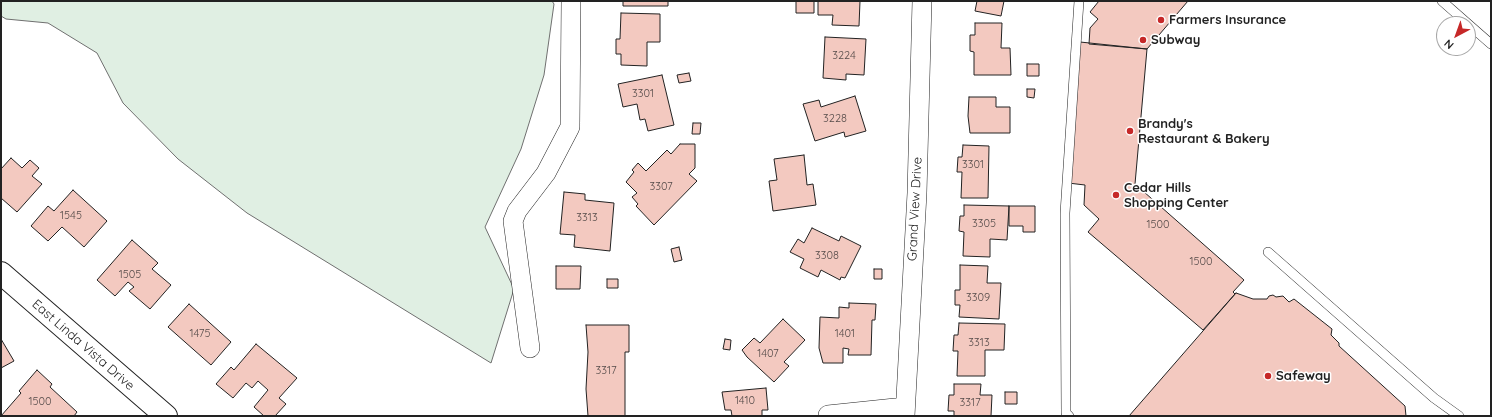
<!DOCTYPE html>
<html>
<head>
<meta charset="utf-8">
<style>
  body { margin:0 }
  #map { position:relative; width:1492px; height:417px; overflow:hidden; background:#fff; font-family:Quicksand,sans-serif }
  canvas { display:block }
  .frame { position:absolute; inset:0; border:2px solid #222; pointer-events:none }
  .north { position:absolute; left:1436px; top:16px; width:40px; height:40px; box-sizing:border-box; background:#fff; border:1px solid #a7a7a7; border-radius:50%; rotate:221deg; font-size:11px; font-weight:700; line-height:16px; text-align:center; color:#222 }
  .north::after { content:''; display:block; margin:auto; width:14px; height:18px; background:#c62828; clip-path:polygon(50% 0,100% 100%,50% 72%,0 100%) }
</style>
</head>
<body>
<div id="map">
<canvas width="1492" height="417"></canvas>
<div class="frame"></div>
<div class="north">N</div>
</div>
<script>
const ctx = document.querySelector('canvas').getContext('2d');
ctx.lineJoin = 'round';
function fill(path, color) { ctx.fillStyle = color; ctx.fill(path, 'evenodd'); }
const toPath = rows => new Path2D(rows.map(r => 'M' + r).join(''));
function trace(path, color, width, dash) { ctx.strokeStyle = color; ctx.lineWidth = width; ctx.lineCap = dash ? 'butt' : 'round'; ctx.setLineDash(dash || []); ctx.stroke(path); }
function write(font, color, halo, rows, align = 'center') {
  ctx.font = font + ' Quicksand,sans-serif'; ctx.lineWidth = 3; ctx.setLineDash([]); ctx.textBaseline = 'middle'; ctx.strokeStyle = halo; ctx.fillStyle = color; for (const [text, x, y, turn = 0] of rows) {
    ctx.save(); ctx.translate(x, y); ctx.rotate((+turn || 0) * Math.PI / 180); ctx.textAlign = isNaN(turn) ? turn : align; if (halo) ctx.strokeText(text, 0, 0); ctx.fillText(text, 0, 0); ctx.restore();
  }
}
const green = toPath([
  [1,1,552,1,554,4,544,75,521,149,485,227,514,289,491,363,247,213,178,159,123,103,97,53,48,23,6,19,1,16,1,1]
]);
const building = toPath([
  [623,1,668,1,668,6,623,6,623,1],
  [796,1,814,1,814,13,796,13,796,1],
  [818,1,860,1,859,26,832,25,833,15,818,15,818,1],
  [977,1,1004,1,1001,16,975,11,977,1],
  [1099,1,1188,1,1147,49,1089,44,1090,28,1098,19,1090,12,1099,1],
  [621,13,660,14,660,42,647,42,647,66,621,65,621,54,616,54,616,39,620,39,621,13],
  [975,23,1002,23,1001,48,1010,48,1011,75,974,75,974,52,970,51,970,35,975,35,975,23],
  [825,37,866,39,864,75,846,74,846,80,823,78,825,37],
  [1080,42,1147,49,1135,184,1244,280,1233,292,1235,294,1203,330,1088,232,1099,219,1084,205,1085,185,1068,183,1080,42],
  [1027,64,1039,64,1039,76,1027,76,1027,64],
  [689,73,691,81,679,83,677,75,689,73],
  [662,75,674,125,648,131,645,119,640,120,637,104,623,107,618,84,662,75],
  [1027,89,1035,89,1034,98,1027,97,1027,89],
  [855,96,866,131,845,137,844,132,815,141,803,104,819,100,821,107,855,96],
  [969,97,996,97,996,107,1010,107,1010,133,970,133,968,116,969,97],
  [693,123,701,123,700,134,692,134,693,123],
  [680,144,695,144,695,168,689,174,697,181,654,225,636,206,638,204,632,197,637,193,626,182,634,172,632,170,638,163,646,171,667,150,671,154,680,144],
  [963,145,989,146,988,198,961,198,962,172,957,172,958,157,962,157,963,145],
  [804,155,807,185,813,184,816,205,773,211,769,181,777,180,774,159,804,155],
  [11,158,22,168,30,160,39,168,32,176,42,184,17,212,1,198,1,169,11,158],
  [73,190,107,221,84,247,62,227,48,241,31,226,48,206,54,211,73,190],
  [564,192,585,194,585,200,614,203,610,251,574,247,575,235,560,234,564,192],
  [964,205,1009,206,1007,240,990,239,990,257,963,256,964,232,959,231,960,216,964,216,964,205],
  [1009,206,1035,206,1035,232,1023,232,1023,226,1009,226,1009,206],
  [812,228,839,241,841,236,861,246,845,278,841,277,840,280,821,270,818,277,800,268,804,259,790,252,798,239,804,243,812,228],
  [132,240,158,263,152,269,171,285,150,309,129,291,134,287,128,282,115,296,97,280,132,240],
  [679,247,682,260,674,262,671,249,679,247],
  [960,265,988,266,987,283,1001,283,999,319,959,317,960,305,955,305,955,290,960,290,960,265],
  [556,266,581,266,580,289,556,289,556,266],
  [874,269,882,269,882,279,874,279,874,269],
  [607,279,618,279,618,288,607,288,607,279],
  [1236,293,1253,299,1267,299,1269,296,1273,295,1276,297,1283,296,1289,302,1294,299,1332,329,1331,335,1339,343,1339,346,1405,406,1406,416,1129,416,1236,293],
  [849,303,876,304,875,320,872,320,871,355,848,355,849,349,843,348,843,363,823,363,819,348,820,317,839,318,839,307,849,308,849,303],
  [189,304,231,342,211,365,168,327,189,304],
  [783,319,805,340,784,362,789,366,774,382,747,357,742,350,754,338,760,343,783,319],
  [959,323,1005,324,1004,350,985,350,985,376,957,376,958,351,953,351,954,335,958,335,959,323],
  [586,325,629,325,629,352,625,352,625,416,588,416,586,389,588,352,586,325],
  [1,339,14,361,1,368,1,339],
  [725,339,731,340,730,350,723,349,725,339],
  [256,344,297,378,279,398,286,404,275,416,264,416,254,407,268,390,258,381,252,388,246,383,233,398,216,384,231,367,234,370,256,344],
  [37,370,52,384,50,387,77,412,74,416,1,416,21,393,19,391,37,370],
  [954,384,981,384,980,395,992,395,991,416,954,416,954,411,948,411,949,395,954,395,954,384],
  [766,388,768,410,762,410,762,416,732,416,731,410,725,410,722,392,766,388],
  [1005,392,1017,392,1017,404,1005,404,1005,392]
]);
const service = toPath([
  [1442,1,1491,44],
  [1268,252,1434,398,1459,416],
  [1069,416,1066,413,1065,213,1079,1]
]);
const minor = toPath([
  [530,348,513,221,517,211,546,173,570,127,571,1],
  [828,415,905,407],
  [905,416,917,193,922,1]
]);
const tertiary = toPath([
  [1,273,166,416]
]);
const markers = [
  [1161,20,4,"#c62828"],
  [1143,40,4,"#c62828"],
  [1130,131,4,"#c62828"],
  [1116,195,4,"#c62828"],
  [1268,376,4,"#c62828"]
];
const numberNames = [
  ["3224",844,56],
  ["3301",643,94],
  ["3228",835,119],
  ["3301",973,165],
  ["3307",661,187],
  ["1545",71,216],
  ["3313",587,218],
  ["3305",984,224],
  ["1500",1158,225],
  ["3308",827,256],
  ["1500",1201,262],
  ["1505",130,275],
  ["3309",978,298],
  ["1475",200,334],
  ["1401",845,334],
  ["3313",979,343],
  ["1407",768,354],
  ["3317",606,371],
  ["1410",745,401],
  ["1500",40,402],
  ["3317",970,403]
];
const poiNames = [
  ["Farmers Insurance",1169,20],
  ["Subway",1151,40],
  ["Brandy's",1138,124],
  ["Restaurant & Bakery",1138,139],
  ["Cedar Hills",1124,188],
  ["Shopping Center",1124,203],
  ["Safeway",1276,376]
];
const streetNames = [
  ["Grand View Drive",915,209,-87],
  ["East Linda Vista Drive",83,345,41]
];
fill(green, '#e0efe3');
trace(green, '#6f6f6f', 1);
fill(building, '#f3c9c0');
trace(building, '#222', 1);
trace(service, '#222', 10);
trace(minor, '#222', 20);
trace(tertiary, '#222', 24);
trace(service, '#fff', 9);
trace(minor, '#fff', 19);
trace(tertiary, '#fff', 22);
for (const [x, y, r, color] of markers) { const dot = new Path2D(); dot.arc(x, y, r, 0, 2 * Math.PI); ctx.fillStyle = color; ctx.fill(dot); trace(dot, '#fff', 1.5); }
write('11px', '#564c4a', null, numberNames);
write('bold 13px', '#222', '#fff', poiNames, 'left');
write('13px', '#222', '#fff', streetNames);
</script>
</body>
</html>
